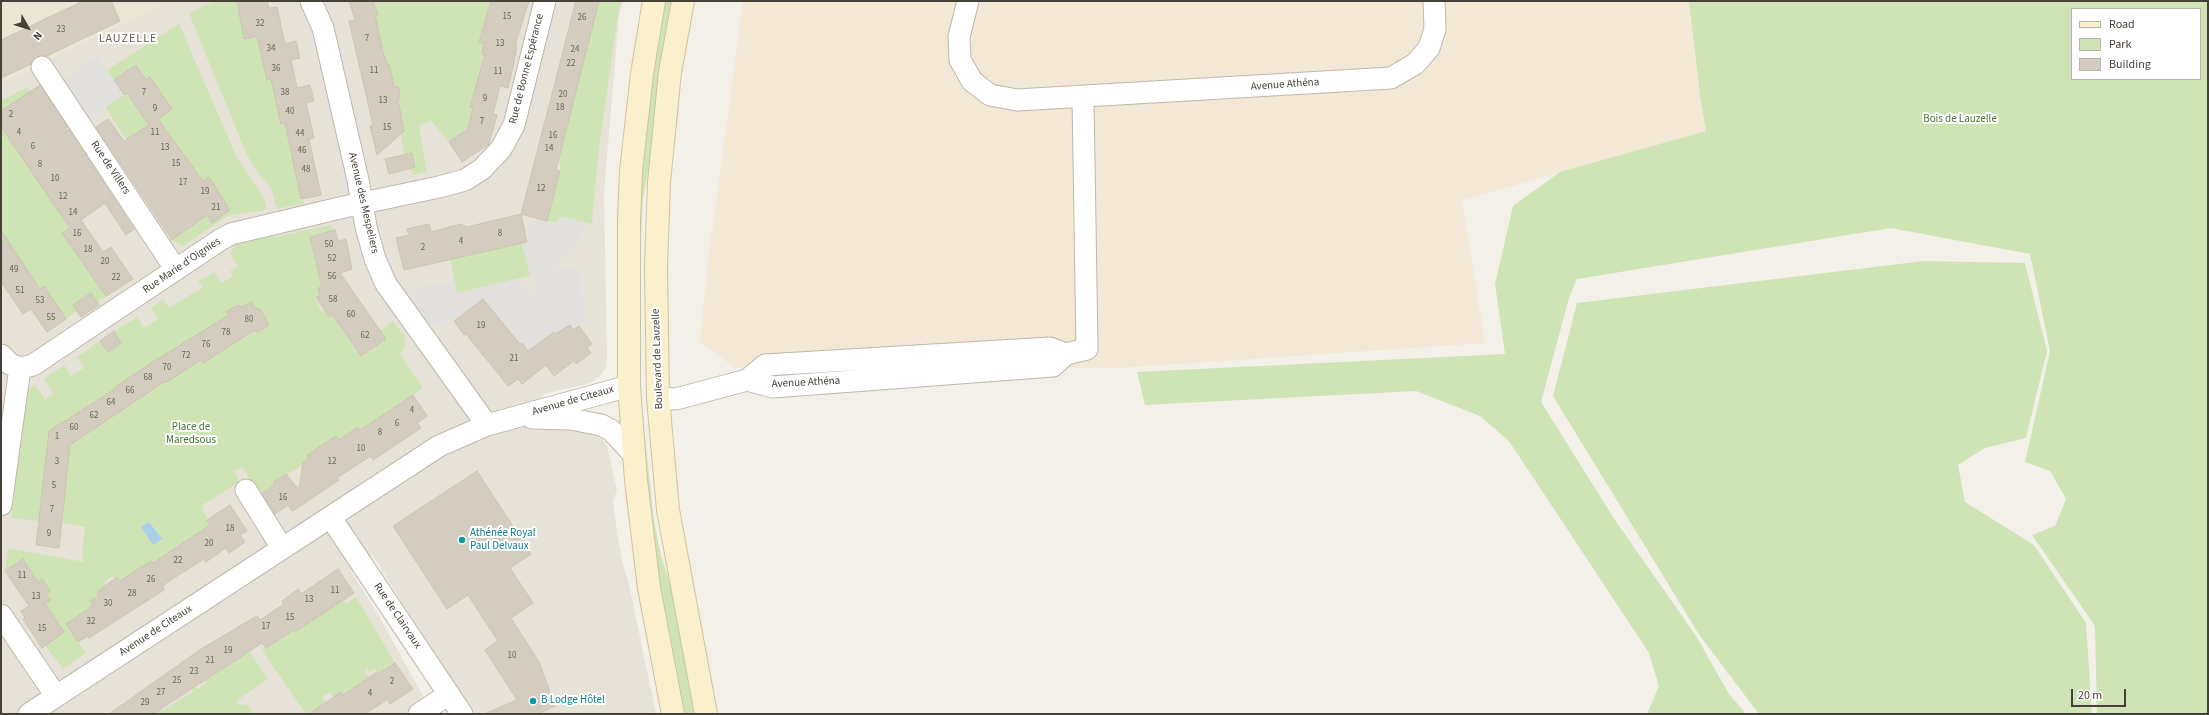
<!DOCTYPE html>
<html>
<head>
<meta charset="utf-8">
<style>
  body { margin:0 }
  #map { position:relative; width:2209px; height:715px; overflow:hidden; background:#f3f0e9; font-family:"Source Sans 3",sans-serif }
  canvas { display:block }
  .frame { position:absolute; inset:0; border:2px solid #464138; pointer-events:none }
  .legend { position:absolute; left:2071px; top:8px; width:130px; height:72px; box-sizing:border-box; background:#fff; border:1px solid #b5b3af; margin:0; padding:5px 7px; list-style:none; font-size:12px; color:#464138 }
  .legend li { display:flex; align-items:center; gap:8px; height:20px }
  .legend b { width:20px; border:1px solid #b5b3af }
  .north { position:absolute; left:8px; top:8px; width:40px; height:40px; -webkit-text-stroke:3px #fff; paint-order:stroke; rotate:129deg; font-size:11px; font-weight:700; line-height:16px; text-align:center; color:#464138 }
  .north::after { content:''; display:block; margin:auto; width:14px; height:18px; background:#464138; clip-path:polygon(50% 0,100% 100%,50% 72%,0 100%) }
  .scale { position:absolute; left:2071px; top:689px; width:55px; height:18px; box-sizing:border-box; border:2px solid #464138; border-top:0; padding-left:5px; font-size:12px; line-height:14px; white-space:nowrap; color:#464138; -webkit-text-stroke:3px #fff; paint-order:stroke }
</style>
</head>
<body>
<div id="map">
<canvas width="2209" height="715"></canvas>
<div class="frame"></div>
<ul class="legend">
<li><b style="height:5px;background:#faf0cc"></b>Road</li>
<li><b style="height:11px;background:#cee4b5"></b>Park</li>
<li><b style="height:11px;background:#d4ccbf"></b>Building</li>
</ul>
<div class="north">N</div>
<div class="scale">20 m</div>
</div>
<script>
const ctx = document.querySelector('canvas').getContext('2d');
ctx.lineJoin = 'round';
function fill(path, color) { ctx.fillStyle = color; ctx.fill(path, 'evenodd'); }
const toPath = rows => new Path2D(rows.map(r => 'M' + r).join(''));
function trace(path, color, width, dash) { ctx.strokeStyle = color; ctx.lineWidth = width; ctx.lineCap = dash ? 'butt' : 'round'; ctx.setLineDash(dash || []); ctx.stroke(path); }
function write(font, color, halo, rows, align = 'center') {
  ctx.font = font + ' "Source Sans 3",sans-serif'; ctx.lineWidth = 4; ctx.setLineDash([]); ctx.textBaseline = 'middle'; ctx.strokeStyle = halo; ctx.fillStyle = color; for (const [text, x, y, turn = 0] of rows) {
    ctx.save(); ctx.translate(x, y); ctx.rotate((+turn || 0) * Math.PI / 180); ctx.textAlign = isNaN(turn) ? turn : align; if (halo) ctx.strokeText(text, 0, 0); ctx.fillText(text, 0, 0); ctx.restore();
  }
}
const residential = toPath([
  [1,1,623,1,619,15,604,192,607,359,606,368,599,377,590,383,543,394,549,430,564,430,587,433,600,437,607,446,617,490,613,501,618,539,625,573,629,584,656,714,476,714,440,663,372,554,351,571,379,616,433,714,1,714]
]);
const commercial = toPath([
  [743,1,1839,1,1816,100,1462,200,1485,343,1119,368,735,368,700,341,708,262]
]);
const education = toPath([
  [1,1,164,1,154,9,1,83]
]);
const green = toPath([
  [214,1,237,1,244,39,258,36,267,80,271,79,285,123,301,199,305,203,277,209,271,188,257,172,246,153,189,13],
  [373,1,494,1,485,26,483,26,479,42,484,43,482,54,489,55,468,129,449,142,431,120,419,126,427,172,414,175,409,168,415,166,412,153,404,155,401,133,404,130,402,123,399,121,399,88,391,85,389,64,387,64,383,52,375,15,377,15],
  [598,1,621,1,617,21,598,156,592,224,559,217,557,223,547,221,560,171,559,158],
  [659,1,677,1,643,199,641,240,641,363,639,370,634,208],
  [1689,1,2208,1,2208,714,2097,714,2095,626,2032,535,2055,526,2066,499,2050,471,2025,462,2050,351,2030,254,1891,228,1577,279,1569,298,1541,402,1613,517,1696,636,1729,694,1746,714,1647,714,1659,686,1649,653,1509,441,1480,416,1416,391,1145,405,1137,372,1505,354,1495,284,1513,206,1560,172,1706,131,1700,95],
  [2072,9,2200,9,2200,79,2072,79],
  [179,24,237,158,263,197,266,205,265,210,227,216,183,246,172,240,185,231,105,107,127,93,149,125,140,131,190,190,212,222,230,210,209,178,200,183,158,119,146,80,136,65,114,80,107,70],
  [27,87,33,96,1,111,1,101],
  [1,127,70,228,63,233,89,262,110,294,97,302,91,293,73,305,77,311,66,319,44,287,35,293,1,231],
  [330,225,335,230,310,237,322,287,318,289,320,296,315,298,322,312,325,310,333,315,361,356,385,339,380,331,393,321,405,337,404,349,399,353,423,388,341,444,336,436,329,441,319,455,315,449,307,454,309,458,303,462,302,466,273,482,276,487,272,489,271,487,260,494,242,467,235,471,239,482,201,506,212,527,190,538,153,563,151,561,134,572,122,585,117,577,115,579,113,576,104,582,106,586,99,596,90,601,93,606,68,623,67,626,86,653,63,669,45,645,56,620,45,604,51,600,46,594,50,591,42,579,38,582,23,559,5,571,8,548,84,562,82,555,85,527,62,523,70,443,164,382,165,383,201,359,204,363,253,331,243,307,238,305,227,312,229,315,151,363,114,387,115,389,49,431,39,521,11,518,27,391,35,385,45,400,53,394,44,379,64,365,71,376,84,368,77,357,100,341,108,352,121,343,114,331,137,317,144,328,158,319,151,308,163,299,169,308,203,287,198,281,214,272,222,283,233,276,230,271,238,266,230,253,238,243,254,238,280,236],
  [522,243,530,276,457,293,450,258],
  [1924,261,2025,263,2047,351,2026,438,1985,448,1958,465,1965,502,2034,545,2086,623,2092,714,1759,714,1700,636,1553,396,1577,303],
  [642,434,645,437,654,521,661,556,683,622,700,714,684,714,654,564],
  [341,597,346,604,356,597,395,663,378,674,375,669,370,672,367,668,364,670,369,678,343,695,341,692,333,697,330,692,322,697,326,703,306,714,262,650,292,629,295,632,321,614],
  [249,651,268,679,236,701,237,704,248,705,254,714,150,714,160,708,162,711,194,691,191,686,194,684,197,689,207,682,204,677,226,667]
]);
const parking = toPath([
  [98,56,124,95,88,119,62,80],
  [559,216,584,222,576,247,552,271,578,265,585,322,573,330,570,325,555,334,553,332,527,353,483,299,462,315,430,326,414,304,420,300,415,288,454,281,457,293,517,279,533,300,538,275,530,276,522,243,527,241,524,227,534,226,537,218,557,223]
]);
const water = toPath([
  [149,522,162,539,153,545,141,527]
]);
const building = toPath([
  [83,1,111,1,120,21,47,56,36,57,31,64,1,78,1,40,83,1],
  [237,1,267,1,269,8,277,7,285,44,296,41,300,58,291,60,297,88,310,85,314,101,306,103,314,138,309,139,321,195,301,199,285,123,281,124,271,79,267,80,257,36,244,39,237,1],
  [349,1,373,1,378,15,375,15,383,52,387,64,389,64,394,86,399,88,400,97,398,100,404,131,377,155,370,126,373,125,349,21,355,20,349,1],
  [491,1,529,1,515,45,517,45,514,62,508,88,500,86,493,114,497,115,489,144,462,162,449,142,468,129,473,108,470,107,485,54,482,54,484,43,479,42,491,1],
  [576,1,599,1,556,170,560,171,547,221,521,214,527,242,404,270,396,238,409,235,407,229,429,224,431,232,460,224,467,227,521,214,576,1],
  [136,65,146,80,150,77,172,109,157,120,158,119,203,181,209,177,230,210,212,223,207,215,172,240,96,127,108,119,124,141,149,125,127,93,124,95,114,80,136,65],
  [40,85,134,229,126,235,105,203,81,220,103,252,111,247,133,279,106,296,62,233,70,228,1,127,1,111,40,85],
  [412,153,415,167,389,174,385,159,412,153],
  [1,230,40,289,44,286,66,319,47,332,31,309,23,314,1,282,1,230],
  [335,230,338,241,346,239,352,269,340,273,386,339,361,356,333,315,329,317,316,297,320,296,318,288,322,287,310,237,335,230],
  [91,293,99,305,81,317,73,305,91,293],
  [483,299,520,344,522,343,528,351,554,332,555,334,570,325,573,330,579,326,592,344,587,348,591,353,576,364,574,361,554,376,546,365,522,384,518,379,508,386,466,334,464,335,454,321,483,299],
  [251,302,256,308,261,310,269,325,258,332,253,331,203,363,201,360,165,383,164,382,70,445,59,548,36,545,49,431,115,389,114,388,151,363,229,315,226,312,238,305,243,307,251,302],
  [114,331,121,343,108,352,100,341,114,331],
  [413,395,427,416,417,423,421,428,373,460,371,456,355,466,337,478,339,480,296,509,292,511,288,505,275,514,262,493,275,485,273,482,286,474,299,490,303,462,309,458,307,455,336,436,339,440,358,427,360,430,413,395],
  [477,471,531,554,510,568,533,603,511,618,539,662,555,706,538,714,484,714,517,700,485,650,498,641,468,595,447,609,393,526,477,471],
  [230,505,247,531,240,535,245,542,229,553,226,548,206,562,204,559,166,583,163,587,164,590,89,638,88,636,78,642,66,624,93,606,90,601,99,596,97,592,117,577,120,581,151,561,153,563,210,525,207,520,230,505],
  [23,559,38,582,42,579,50,591,46,594,51,600,45,604,64,632,42,648,23,619,25,618,21,611,29,606,5,571,23,559],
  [338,569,354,593,295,632,293,630,266,648,262,643,153,714,109,714,201,649,257,616,260,620,284,604,282,601,298,589,301,594,338,569],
  [395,663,413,689,390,704,388,699,365,714,309,714,341,692,343,695,377,672,378,674,395,663]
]);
const minor = toPath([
  [311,1,323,28,358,180,366,227,375,259,386,284,487,425],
  [968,1,959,37,960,60,972,81,990,95,1017,100,1391,78,1415,64,1429,48,1435,29,1434,1],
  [42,67,176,270],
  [1,355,10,364,20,368],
  [20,368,33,365,220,240,231,234,344,207,439,187,465,180,482,169,501,149,514,125,545,1],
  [747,380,773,387,1053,366,1066,354,1087,349,1083,97],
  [658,398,676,399,747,380,765,365,1050,348,1066,354],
  [532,418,571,419,601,425,611,430,634,455],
  [246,490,282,548],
  [1,505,20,368],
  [331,518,462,714],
  [1,615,56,696],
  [29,714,439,446,487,425,629,386],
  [419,714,449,694]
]);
const secondary = toPath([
  [654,1,642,74,631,171,629,220,629,386,636,480,649,588,673,714],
  [683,1,670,72,659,182,656,266,658,398,668,510,706,714]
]);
const markers = [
  [462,540,4,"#0f9aa8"],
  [533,701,4,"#0f9aa8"]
];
const numberNames = [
  ["15",507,17],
  ["26",582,18],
  ["32",260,24],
  ["23",61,30],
  ["7",367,39],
  ["13",500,44],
  ["34",271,49],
  ["24",575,50],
  ["22",571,64],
  ["36",276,69],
  ["11",374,71],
  ["11",498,72],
  ["7",144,93],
  ["38",285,93],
  ["20",563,95],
  ["9",485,99],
  ["13",383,101],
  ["18",560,108],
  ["9",155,109],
  ["40",290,112],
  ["2",11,115],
  ["7",482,122],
  ["15",387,128],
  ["4",19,133],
  ["11",155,133],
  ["44",300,134],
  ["16",553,136],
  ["6",33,147],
  ["13",165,148],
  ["14",549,149],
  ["46",302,151],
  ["15",176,164],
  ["8",40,165],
  ["48",306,170],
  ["10",55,179],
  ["17",183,183],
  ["12",541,189],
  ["19",205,192],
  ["12",63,197],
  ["21",216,208],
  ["14",73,213],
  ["16",77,234],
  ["8",500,234],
  ["4",461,242],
  ["50",329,245],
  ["2",423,248],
  ["18",88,250],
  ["52",332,259],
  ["20",105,262],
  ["49",14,270],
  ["56",332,277],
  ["22",116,278],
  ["51",20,291],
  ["58",333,300],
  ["53",40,301],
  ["60",351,315],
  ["55",51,318],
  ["80",249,320],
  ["19",481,326],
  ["78",226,333],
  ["62",365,336],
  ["76",206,345],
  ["72",186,356],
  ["21",514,359],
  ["70",167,368],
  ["68",148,378],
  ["66",130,391],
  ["64",111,403],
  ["4",412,411],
  ["62",94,416],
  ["6",397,424],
  ["60",74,428],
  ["8",380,433],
  ["1",57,437],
  ["10",361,449],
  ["3",57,462],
  ["12",332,462],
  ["5",54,486],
  ["16",283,498],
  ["7",52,510],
  ["18",230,529],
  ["9",49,534],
  ["20",209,544],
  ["22",178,561],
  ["11",22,576],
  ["26",151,580],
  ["11",335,591],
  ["28",132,594],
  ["13",36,597],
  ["13",309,600],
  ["30",108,604],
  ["15",290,618],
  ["32",91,622],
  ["17",266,627],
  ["15",42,629],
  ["19",228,651],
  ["10",512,656],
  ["21",210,661],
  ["23",194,672],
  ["25",177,681],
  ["2",392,682],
  ["27",161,693],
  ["4",370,694],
  ["29",145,703]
];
const streetNames = [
  ["Rue de Bonne Espérance",527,69,-76],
  ["Avenue Athéna",1285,85,-4],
  ["Rue de Villers",110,168,56],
  ["Avenue des Mespeliers",363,203,77],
  ["Rue Marie d'Oignies",182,266,-34],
  ["Boulevard de Lauzelle",658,359,-92],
  ["Avenue Athéna",806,383,-3],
  ["Avenue de Citeaux",573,401,-16],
  ["Rue de Clairvaux",397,616,56],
  ["Avenue de Citeaux",156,631,-33]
];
const parkNames = [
  ["Bois de Lauzelle",1960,120],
  ["Place de",191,428],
  ["Maredsous",191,441]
];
const cultureNames = [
  ["Athénée Royal",470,534],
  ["Paul Delvaux",470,547],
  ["B Lodge Hôtel",541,701]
];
const neighbourhoodNames = [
  ["LAUZELLE",128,39]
];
fill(residential, '#e7e2d7');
fill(commercial, '#f3e7d6');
fill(education, '#ebe5d4');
fill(green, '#cee4b5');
fill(parking, '#e2e0dd');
fill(water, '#aacfeb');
fill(building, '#d4ccbf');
trace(building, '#cec4b3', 1);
trace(minor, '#beb8ac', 23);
trace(secondary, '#cfc39c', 24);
trace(minor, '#fff', 21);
trace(secondary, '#faf0cc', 22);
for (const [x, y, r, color] of markers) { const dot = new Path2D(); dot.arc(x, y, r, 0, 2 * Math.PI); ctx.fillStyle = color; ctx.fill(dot); trace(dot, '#fff', 1.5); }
write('9px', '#6a645a', null, numberNames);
write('11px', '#464138', '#fff', streetNames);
write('11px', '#48742f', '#fff', parkNames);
write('11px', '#0d838f', '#fff', cultureNames, 'left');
ctx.letterSpacing = '1px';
write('12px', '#685f50', '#fff', neighbourhoodNames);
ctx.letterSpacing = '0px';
</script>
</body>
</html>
